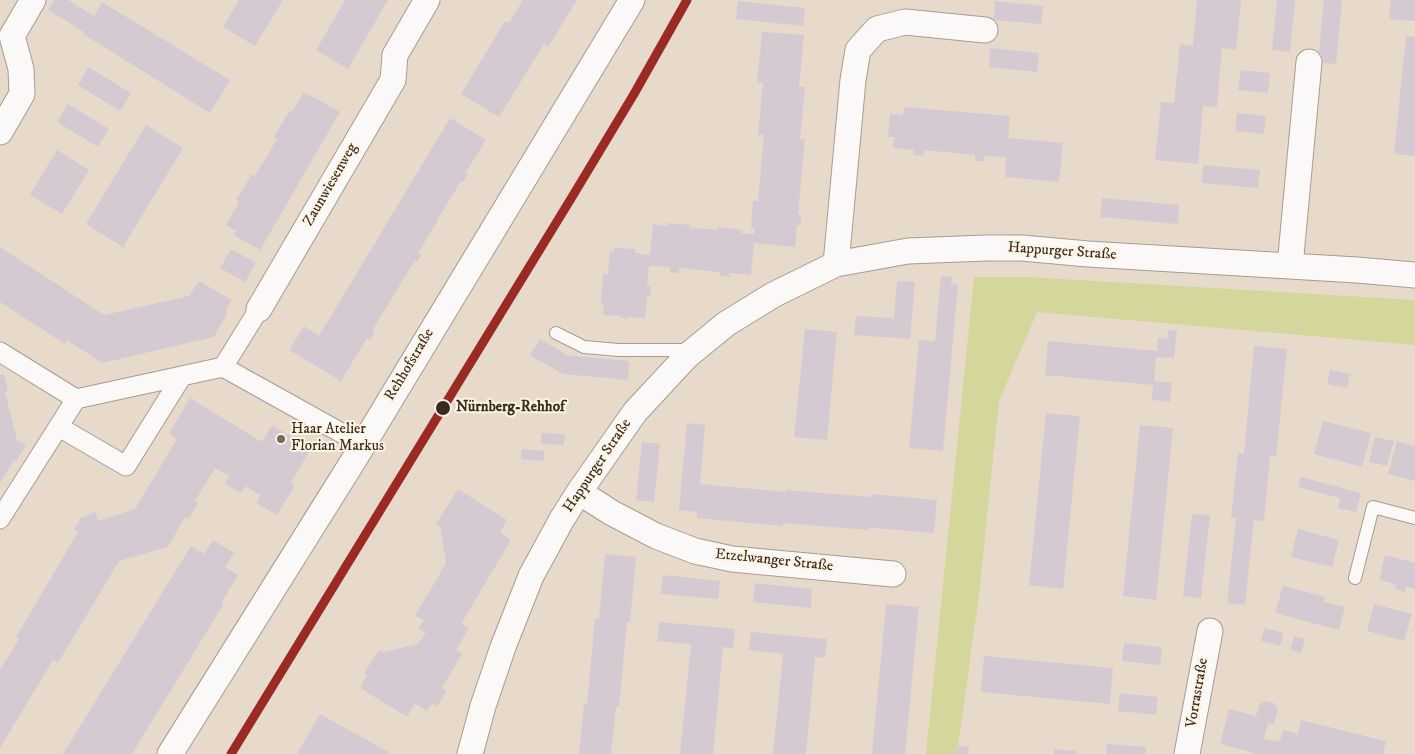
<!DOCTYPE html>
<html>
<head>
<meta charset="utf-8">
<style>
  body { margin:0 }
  canvas { display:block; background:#e7dacb }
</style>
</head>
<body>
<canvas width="1415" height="754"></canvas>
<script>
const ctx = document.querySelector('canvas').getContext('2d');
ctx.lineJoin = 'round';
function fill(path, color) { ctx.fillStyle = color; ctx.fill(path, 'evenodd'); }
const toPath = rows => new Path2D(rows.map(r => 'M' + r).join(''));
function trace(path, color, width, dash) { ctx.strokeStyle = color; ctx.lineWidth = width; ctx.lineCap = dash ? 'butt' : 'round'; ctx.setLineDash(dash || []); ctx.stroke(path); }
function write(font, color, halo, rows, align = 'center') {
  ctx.font = font + ' "IM FELL DW Pica",serif'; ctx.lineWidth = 4; ctx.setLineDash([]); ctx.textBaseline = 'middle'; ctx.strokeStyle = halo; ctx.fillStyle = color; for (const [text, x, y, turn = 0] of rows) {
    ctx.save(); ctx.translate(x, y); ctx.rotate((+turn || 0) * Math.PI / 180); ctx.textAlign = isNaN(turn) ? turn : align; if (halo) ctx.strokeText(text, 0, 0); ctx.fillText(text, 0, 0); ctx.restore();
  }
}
const green = toPath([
  [974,277,1027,277,1415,300,1415,345,1037,312,999,401,979,595,957,754,926,754]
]);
const building = toPath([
  [54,0,68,0,94,16,102,2,230,80,210,113,83,34,84,32,48,10],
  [239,0,283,0,255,46,223,27],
  [345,0,388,0,348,69,316,50],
  [523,0,577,0,548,47,544,44,499,117,461,94,505,21,509,23],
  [1197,0,1241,0,1236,50,1222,48,1217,107,1203,106,1198,164,1155,160,1161,102,1174,103,1180,44,1193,46],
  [1277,0,1295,0,1290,52,1272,50],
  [1324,0,1342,0,1336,64,1318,62],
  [1391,0,1415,0,1415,21,1389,19],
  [738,1,805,8,803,26,736,19],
  [995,1,1043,6,1041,24,994,20],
  [762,32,804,35,799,87,805,87,800,139,805,139,798,214,801,215,801,220,800,225,797,225,795,247,754,243,751,275,730,273,730,277,720,276,720,272,679,268,679,273,670,272,670,267,649,266,647,285,651,286,650,296,647,296,645,318,629,317,629,319,621,318,621,316,603,315,604,305,601,305,603,274,608,274,610,251,614,251,614,248,635,249,635,253,650,255,653,224,667,226,667,223,691,225,690,228,718,230,719,227,742,230,741,233,754,234,755,228,751,228,753,201,758,201,764,135,758,135,763,83,757,83],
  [1406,36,1415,37,1415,156,1394,154],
  [990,48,1039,53,1037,72,989,67],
  [88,67,131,93,120,111,78,85],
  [1241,70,1270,73,1268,93,1238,90],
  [304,92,340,112,260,250,234,235,236,231,226,225,239,202,236,200,252,174,255,176,277,139,274,137,290,110,292,112],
  [68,104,109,129,98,147,57,122],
  [904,107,1010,116,1008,138,1063,143,1059,182,1005,177,1006,157,985,156,984,161,975,161,975,155,924,150,923,156,913,155,914,150,893,148,894,137,888,137,890,114,903,115],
  [1237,113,1266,116,1264,134,1235,131],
  [450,118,486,140,465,174,468,175,463,182,461,181,436,222,437,222,418,253,421,255,417,262,415,260,372,331,375,332,370,340,367,338,341,381,289,350,304,326,319,336],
  [146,125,183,148,123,247,86,224],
  [57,150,89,170,62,214,30,195],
  [1203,165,1260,170,1258,188,1202,183],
  [1102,198,1179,205,1178,224,1100,217],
  [0,247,104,315,189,296,199,281,232,300,225,311,228,312,214,337,102,363,67,340,65,344,0,302],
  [231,249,256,263,245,282,220,268],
  [941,276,952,277,951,284,958,285,943,451,909,448,919,340,935,341],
  [897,281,915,282,910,339,854,335,856,316,894,318],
  [805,329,837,332,827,440,794,437],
  [1168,330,1177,331,1174,358,1156,357,1154,381,1172,383,1170,402,1152,400,1153,385,1045,375,1048,341,1157,351,1158,338,1167,339],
  [540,339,564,353,564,355,629,361,628,380,563,374,530,355],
  [1254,346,1287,349,1276,457,1270,456,1264,521,1254,520,1245,605,1227,603,1236,518,1231,518,1238,453,1244,454],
  [1330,370,1350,374,1347,388,1327,384],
  [4,374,8,391,5,392,17,440,26,445,16,462,14,460,0,483,0,375],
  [190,398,262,442,272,425,311,449,291,482,295,485,277,515,256,503,260,495,245,486,241,493,225,484,229,476,215,468,195,501,198,503,189,519,185,517,168,547,119,561,58,663,53,660,0,748,0,670,19,639,16,637,78,532,74,529,81,518,95,512,98,521,135,509,177,439,169,434],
  [1046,413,1080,416,1063,589,1029,585],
  [1323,421,1371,433,1362,467,1314,454],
  [687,423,705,425,700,484,786,492,786,490,872,497,872,494,937,500,934,533,874,528,869,528,869,530,783,523,783,526,718,520,697,518,697,512,679,510],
  [1140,425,1173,428,1156,600,1123,596],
  [541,433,565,434,564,445,541,444],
  [1375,437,1394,441,1387,466,1369,462],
  [1397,441,1415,446,1415,481,1388,474],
  [642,442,660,444,654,502,636,500],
  [522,449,544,451,544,461,521,459],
  [1301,477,1361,493,1356,512,1338,508,1340,498,1298,487],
  [458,489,507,520,500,532,511,540,461,624,469,628,456,650,462,654,442,688,447,691,437,706,432,703,427,711,415,704,407,717,360,688,367,675,364,673,379,650,384,652,418,644,426,632,418,629,424,620,415,616,446,563,440,526,436,524],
  [1192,514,1210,515,1201,598,1183,596],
  [1298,529,1339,540,1332,567,1291,557],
  [213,540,234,553,225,567,238,575,221,604,223,605,132,754,63,754,191,546,204,554],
  [605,554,636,557,630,622,627,622,619,707,616,707,611,754,579,754,584,704,587,704,595,619,599,619],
  [1385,555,1415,563,1415,589,1406,587,1405,592,1395,589,1396,584,1379,580],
  [663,575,720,581,718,599,661,594],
  [755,583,812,589,811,608,753,602],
  [1283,586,1325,597,1324,602,1345,607,1339,630,1275,613],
  [886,604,919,607,905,754,872,754],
  [1374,604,1412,614,1404,641,1367,631],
  [659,622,735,629,733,648,723,647,713,754,680,754,691,644,657,641],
  [1264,628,1284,633,1280,646,1261,641],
  [751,632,827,639,825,658,815,657,806,754,773,754,783,654,749,650],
  [1294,636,1305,639,1301,653,1290,650],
  [1124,643,1162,647,1160,665,1122,661],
  [984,656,1113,668,1110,704,981,692],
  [1120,693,1158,697,1156,715,1118,711],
  [1265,701,1274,703,1278,709,1274,724,1268,723,1264,739,1280,742,1283,730,1298,734,1301,720,1386,741,1383,754,1258,754,1220,744,1229,709,1256,716,1260,704],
  [320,714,392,754,297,754],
  [1107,744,1146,747,1145,754,1106,754],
  [958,746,969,747,968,754,957,754],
  [1054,749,1076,751,1075,754,1054,754]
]);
const service = toPath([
  [556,333,584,347,619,350,692,350],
  [1355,578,1373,507,1415,518]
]);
const pedestrian = toPath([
  [0,352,76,399],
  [223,367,259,309],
  [59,427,126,466,182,376],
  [0,519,76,399,223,367,363,445]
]);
const minor = toPath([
  [0,132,22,94,21,69,12,36,33,0],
  [836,264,853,80,858,50,877,29,905,22,985,30],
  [1290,266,1309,62],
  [259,309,393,80,395,55,427,0],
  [579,492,612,513,656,536,695,551,732,559,893,574],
  [170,754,355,458,632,0],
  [470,754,483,706,503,647,531,576,562,519,579,492,635,412,687,356,726,324,773,295,836,264,908,251,986,248,1022,248,1088,254,1357,270,1415,275],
  [1187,754,1210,631]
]);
const rail1 = toPath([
  [231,754,572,197,634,94,687,0]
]);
const markers = [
  [443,408,8,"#3b2a1e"],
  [281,439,5,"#77685b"]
];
const streetNames = [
  ["Zaunwiesenweg",331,185,-60],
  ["Happurger Straße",1062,252,4],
  ["Rehhofstraße",410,365,-59],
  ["Happurger Straße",598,466,-56],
  ["Etzelwanger Straße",774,561,6],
  ["Vorrastraße",1198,693,-80]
];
const stopNames = [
  ["Nürnberg-Rehhof",456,408]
];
const poiNames = [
  ["Haar Atelier",291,430],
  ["Florian Markus",291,447]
];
fill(green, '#d4d69b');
fill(building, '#d5cad1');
trace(service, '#a69c91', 14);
trace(pedestrian, '#a69c91', 21);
trace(minor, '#a69c91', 27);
trace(service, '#fbf9f7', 12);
trace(pedestrian, '#fbf9f7', 19);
trace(minor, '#fbf9f7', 25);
trace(rail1, '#9a2a23', 9);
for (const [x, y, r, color] of markers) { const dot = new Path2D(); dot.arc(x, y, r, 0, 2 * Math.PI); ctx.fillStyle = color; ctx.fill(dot); trace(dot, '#fcf5e5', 2); }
write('15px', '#3b2a1e', '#fcf5e5', streetNames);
write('bold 15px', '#3b2a1e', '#fcf5e5', stopNames, 'left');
write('15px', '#3b2a1e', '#fcf5e5', poiNames, 'left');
</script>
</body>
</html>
